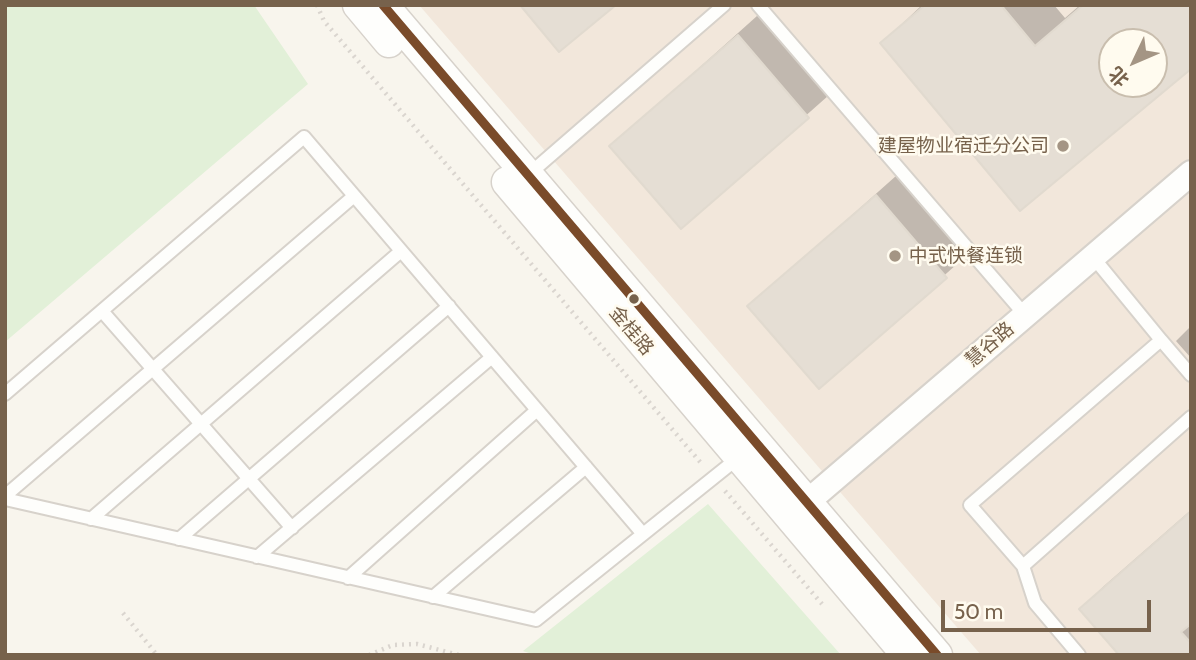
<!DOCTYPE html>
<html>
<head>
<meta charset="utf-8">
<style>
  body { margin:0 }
  #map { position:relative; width:1196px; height:660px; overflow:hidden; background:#f8f5ed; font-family:Cabin,"Noto Sans SC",sans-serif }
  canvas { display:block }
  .frame { position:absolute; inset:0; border:7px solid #77624c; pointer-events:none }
  .north { position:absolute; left:1098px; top:28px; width:70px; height:70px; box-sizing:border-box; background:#fffbef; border:2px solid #c9beae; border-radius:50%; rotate:226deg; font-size:19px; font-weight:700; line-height:28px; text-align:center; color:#77624c }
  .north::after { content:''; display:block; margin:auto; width:24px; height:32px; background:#a49584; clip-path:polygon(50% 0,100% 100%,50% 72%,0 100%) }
  .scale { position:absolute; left:941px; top:600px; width:210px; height:32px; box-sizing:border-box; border:4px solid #77624c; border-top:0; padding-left:9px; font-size:21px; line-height:24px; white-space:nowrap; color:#77624c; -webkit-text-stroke:5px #fffbef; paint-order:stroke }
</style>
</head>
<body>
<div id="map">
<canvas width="1196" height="660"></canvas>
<div class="frame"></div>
<div class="north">北</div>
<div class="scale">50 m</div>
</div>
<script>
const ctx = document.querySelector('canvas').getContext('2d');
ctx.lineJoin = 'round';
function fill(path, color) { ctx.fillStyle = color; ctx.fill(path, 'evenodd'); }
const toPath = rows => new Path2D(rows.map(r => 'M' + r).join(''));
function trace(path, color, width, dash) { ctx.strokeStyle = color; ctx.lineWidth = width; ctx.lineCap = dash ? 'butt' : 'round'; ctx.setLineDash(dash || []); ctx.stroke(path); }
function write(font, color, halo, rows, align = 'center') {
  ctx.font = font + ' Cabin,"Noto Sans SC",sans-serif'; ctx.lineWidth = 5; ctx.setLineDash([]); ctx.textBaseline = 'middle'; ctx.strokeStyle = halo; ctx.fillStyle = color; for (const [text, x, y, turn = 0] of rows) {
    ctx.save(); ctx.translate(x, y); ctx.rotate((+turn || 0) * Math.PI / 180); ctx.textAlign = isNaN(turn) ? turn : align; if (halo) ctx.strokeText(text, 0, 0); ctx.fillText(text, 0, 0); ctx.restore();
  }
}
const commercial = toPath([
  [419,5,1191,5,1191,655,981,655],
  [1112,42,1154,42,1154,84,1112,84]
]);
const green = toPath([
  [5,5,254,5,308,84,5,342],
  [708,504,841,655,535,655,523,651]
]);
const shadow = toPath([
  [922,5,1054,5,1065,18,1080,5,1191,5,1191,67,1020,208,882,43],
  [1112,42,1154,42,1154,84,1112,84],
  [767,7,837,88,681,226,612,146],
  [906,167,975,248,819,387,750,306],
  [1191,326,1191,358,1176,341],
  [1191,510,1191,655,1081,609,1104,586]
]);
const building = toPath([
  [520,5,616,5,559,52,520,5],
  [925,5,1001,5,1035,46,1083,5,1191,5,1191,69,1020,211,880,43,925,5],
  [1112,42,1154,42,1154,84,1112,84,1112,42],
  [738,35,809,118,681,229,609,146,738,35],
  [876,195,947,278,819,389,747,306,876,195],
  [1191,511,1191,624,1181,632,1191,643,1191,655,1119,655,1079,609,1191,511]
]);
const path = toPath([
  [317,5,324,21,701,463],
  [725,491,822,604],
  [123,613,157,655],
  [369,655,393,645,417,644,459,655]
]);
const service = toPath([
  [758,5,1025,315],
  [528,175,724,5],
  [1093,257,1161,340],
  [102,311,292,528],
  [5,394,304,137,643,534],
  [5,496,354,196],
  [5,499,536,620,738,458],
  [91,519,401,251],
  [179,539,449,306],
  [257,557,492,357],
  [1023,566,1191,417],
  [348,578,537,410],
  [433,597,586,467],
  [1079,655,1035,603,1023,566,970,505,1161,340,1191,375]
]);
const minor = toPath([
  [792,515,1191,173]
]);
const tertiary = toPath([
  [358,5,389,42],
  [383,5,937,655],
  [507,182,907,655]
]);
const bus1 = toPath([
  [383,5,937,655]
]);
const markers = [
  [1063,146,7,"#a49584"],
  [895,256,7,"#a49584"],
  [634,299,6,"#77624c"]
];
const poiNames = [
  ["建屋物业宿迁分公司",1049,146],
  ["中式快餐连锁",909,256,"left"]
];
const streetNames = [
  ["金桂路",631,331,50],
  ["慧谷路",990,345,-41]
];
fill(commercial, '#f2e7db');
fill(green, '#e2f0d8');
fill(shadow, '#0003');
fill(building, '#e5ded4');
trace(building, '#e1dacf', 2);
trace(service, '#d7d2cb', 16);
trace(minor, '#d7d2cb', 28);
trace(tertiary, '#d7d2cb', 33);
trace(path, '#dad5cf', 4.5, [2, 5]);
trace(service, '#fefefc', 12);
trace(minor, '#fefefc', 24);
trace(tertiary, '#fefefc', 30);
trace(bus1, '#7a4b2a', 9);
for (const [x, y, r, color] of markers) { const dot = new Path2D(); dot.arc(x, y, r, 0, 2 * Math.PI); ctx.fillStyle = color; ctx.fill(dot); trace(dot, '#fffbef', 2.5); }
write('19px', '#77624c', '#fffbef', poiNames, 'right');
write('19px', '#77624c', '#fffbef', streetNames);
</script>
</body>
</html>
